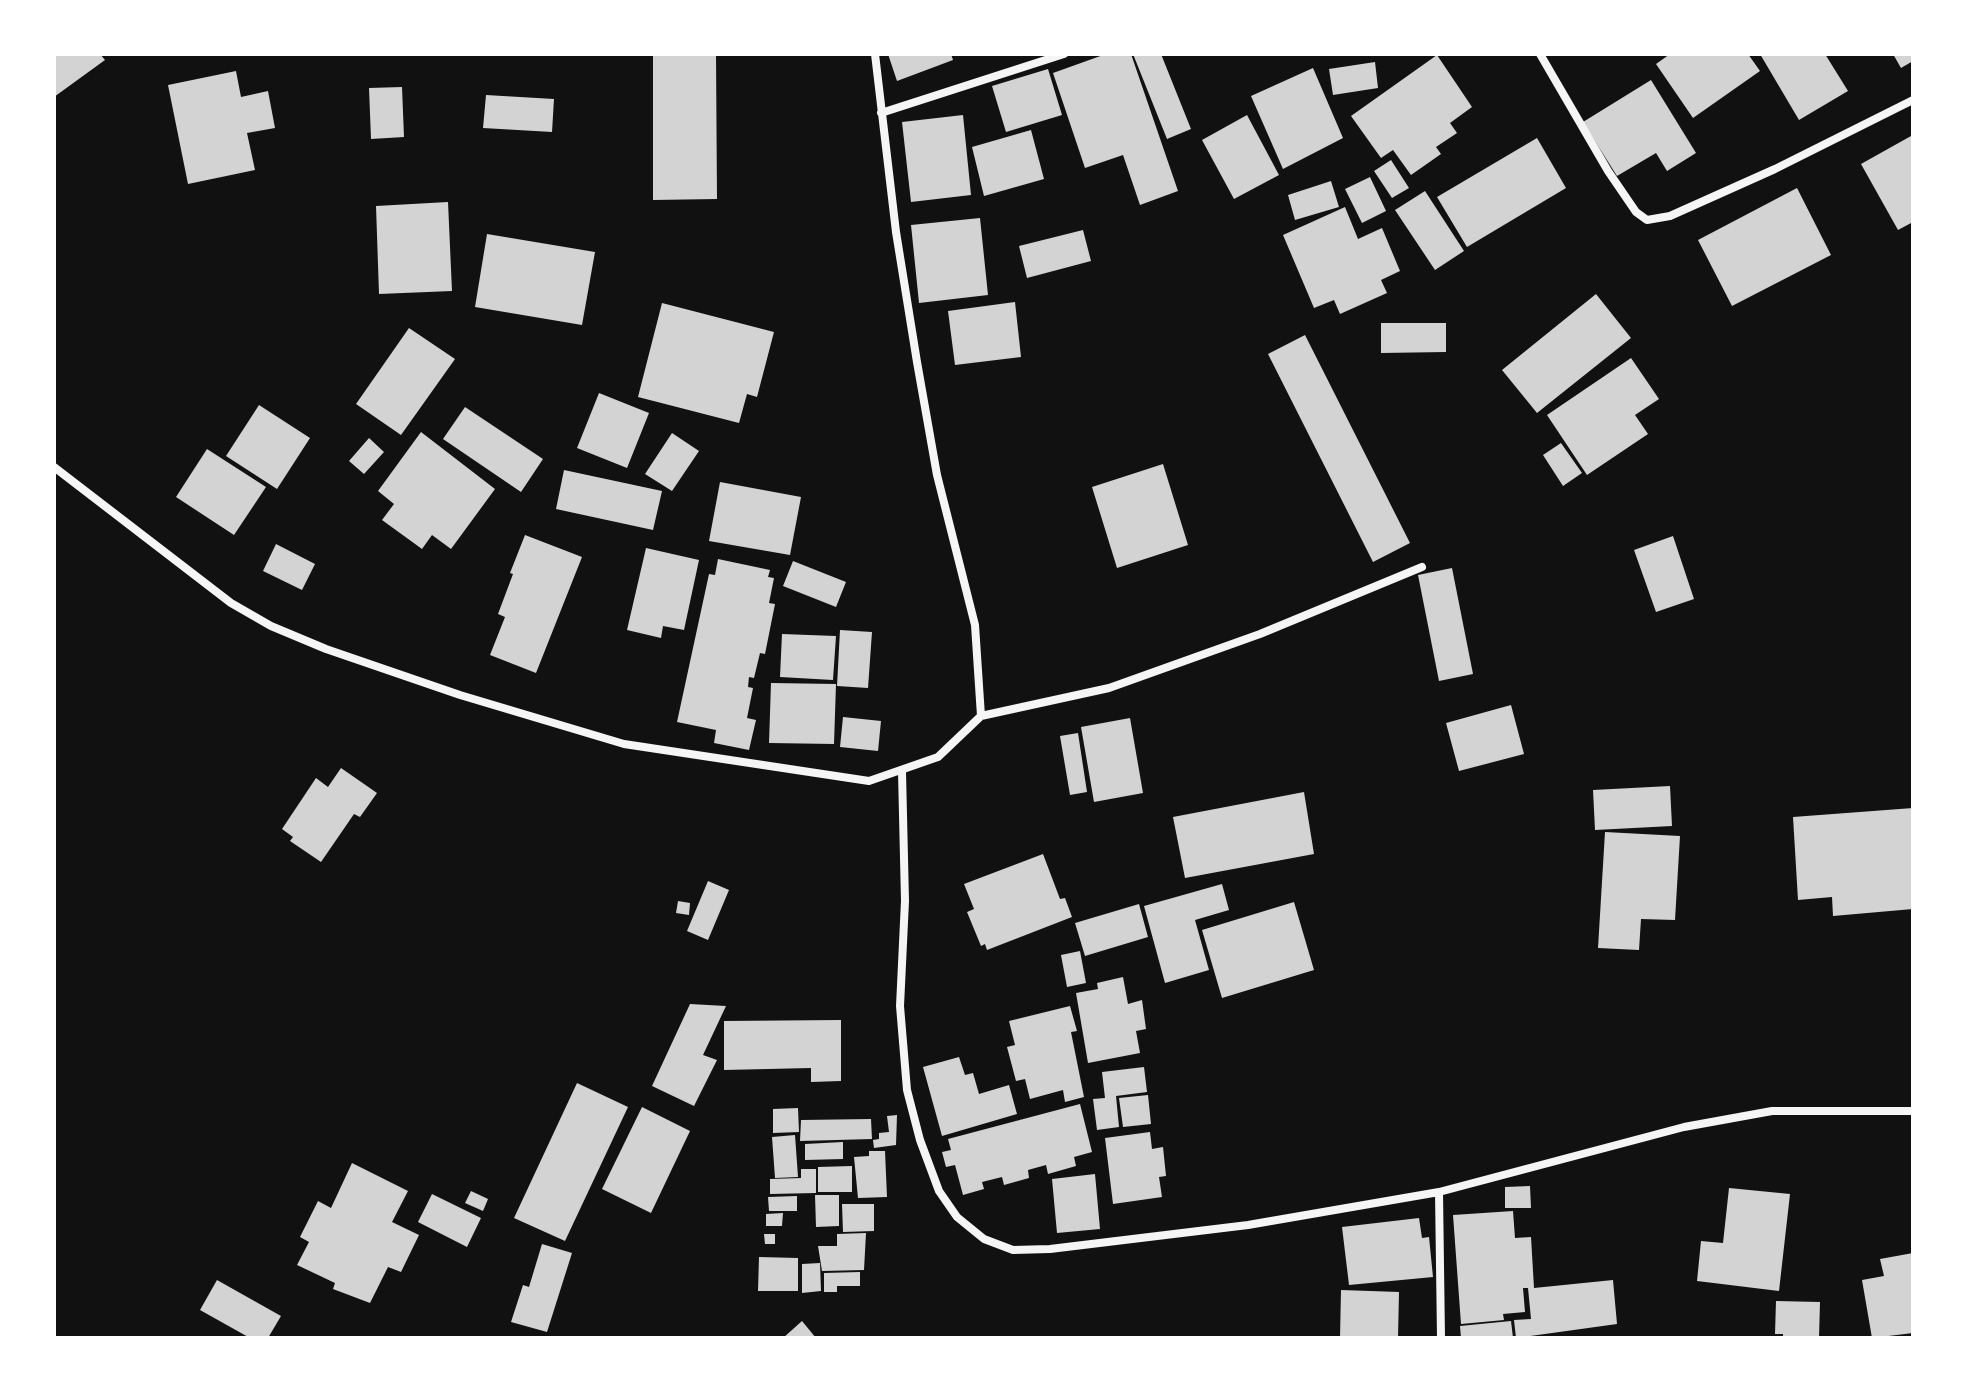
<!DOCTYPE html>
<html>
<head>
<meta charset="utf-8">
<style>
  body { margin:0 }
  #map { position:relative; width:1967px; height:1392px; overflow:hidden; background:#111; font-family:Poppins,sans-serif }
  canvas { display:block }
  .frame { position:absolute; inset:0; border:56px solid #fff; pointer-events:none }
</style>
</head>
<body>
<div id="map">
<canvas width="1967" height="1392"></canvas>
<div class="frame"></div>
</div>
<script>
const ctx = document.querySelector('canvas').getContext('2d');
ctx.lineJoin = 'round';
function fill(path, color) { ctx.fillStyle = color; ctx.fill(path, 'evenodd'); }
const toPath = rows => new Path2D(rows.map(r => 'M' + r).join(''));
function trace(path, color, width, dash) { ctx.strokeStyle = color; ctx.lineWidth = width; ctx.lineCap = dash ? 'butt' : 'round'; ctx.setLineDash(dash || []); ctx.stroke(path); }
const building = toPath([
  [54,54,100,54,105,60,54,97],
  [653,54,716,54,717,199,653,200],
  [888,54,951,54,953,60,897,81],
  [1106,54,1131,54,1178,191,1140,205,1123,155,1085,168,1053,73],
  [1133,54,1161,54,1191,129,1167,139],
  [1670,54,1748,54,1760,71,1693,118,1656,64],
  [1760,54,1825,54,1848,91,1799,120],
  [1893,54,1913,54,1913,61,1901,68],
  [1437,55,1472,107,1450,123,1457,133,1436,147,1441,154,1411,175,1393,150,1381,158,1351,116],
  [1375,62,1378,88,1333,95,1329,69],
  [1313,68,1343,138,1283,169,1251,96],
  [1048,69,1062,115,1006,132,992,86],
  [236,71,241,97,268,91,275,128,247,133,255,170,188,184,168,85],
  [1651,80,1696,153,1667,171,1656,153,1617,176,1583,122],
  [402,87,404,137,371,139,369,88],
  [486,95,554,99,552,132,483,128],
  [963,115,971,195,911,202,902,122],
  [1247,115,1279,175,1234,199,1202,140],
  [1031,130,1044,179,984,196,972,147],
  [1911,136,1913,222,1898,230,1861,164],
  [1537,138,1566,188,1467,247,1437,197],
  [1391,160,1409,188,1392,198,1374,171],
  [1370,177,1386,211,1362,223,1345,189],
  [1331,181,1339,207,1295,220,1288,195],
  [1797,188,1831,255,1732,306,1698,240],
  [1425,191,1464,251,1435,270,1395,210],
  [448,202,452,291,379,294,376,206],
  [1345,207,1358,239,1382,228,1400,271,1381,280,1387,293,1340,314,1334,300,1314,308,1283,235],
  [980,218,988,295,919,303,911,225],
  [1083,230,1091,261,1027,278,1019,246],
  [487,234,595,252,582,325,475,307],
  [1596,294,1631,338,1537,413,1502,370],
  [1015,302,1021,357,955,365,948,311],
  [662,303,774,332,757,397,747,394,739,423,638,397],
  [1381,323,1446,323,1446,352,1381,353],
  [409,328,455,359,401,435,356,404],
  [1305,335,1410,543,1373,562,1268,354],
  [1631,358,1659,399,1635,415,1648,434,1587,475,1547,415],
  [599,393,649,413,627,468,577,448],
  [259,405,310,438,277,489,226,456],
  [465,407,543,459,521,492,443,439],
  [421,432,495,489,451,549,432,535,422,549,382,520,394,504,378,491],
  [672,433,699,451,672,491,645,474],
  [369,438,384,452,364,474,349,461],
  [1561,443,1582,473,1563,486,1543,455],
  [207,449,266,487,234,535,176,497],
  [1163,464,1188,545,1117,568,1092,487],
  [564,470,662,491,653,530,556,509],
  [720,482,801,497,790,555,709,541],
  [525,535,582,557,536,673,490,655,505,617,498,614,513,574,510,573],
  [1673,536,1694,599,1656,612,1634,550],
  [276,544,315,564,302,590,263,571],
  [646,548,699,560,684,630,663,626,661,638,627,630],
  [718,559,770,570,768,577,774,578,769,603,775,604,765,654,760,653,754,678,749,677,748,687,753,688,747,718,756,720,749,750,714,743,716,730,677,722,709,574,715,575],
  [793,561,846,582,836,607,783,586],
  [1452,568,1473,674,1439,681,1418,575],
  [840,630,872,632,868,688,837,686],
  [782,634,836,636,833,680,780,677],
  [771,683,836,684,834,744,769,743],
  [1511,705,1524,754,1459,771,1446,723],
  [843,717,881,721,878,751,840,747],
  [1130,718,1143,793,1094,802,1081,727],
  [1078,733,1087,792,1070,795,1060,736],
  [341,768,377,793,360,817,354,814,321,862,290,841,293,837,282,829,316,778,328,787],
  [1670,786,1672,826,1595,830,1593,790],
  [1304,792,1314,854,1185,878,1173,817],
  [1913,808,1913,909,1833,916,1832,897,1798,900,1793,817],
  [1605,832,1680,836,1675,920,1641,919,1639,950,1598,948],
  [1043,854,1060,899,1065,898,1072,917,987,950,985,944,981,946,967,912,974,909,964,884],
  [708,881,729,890,708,940,687,931],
  [1222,884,1229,910,1195,920,1209,970,1165,983,1144,906],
  [678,901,690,903,689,915,676,913],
  [1294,902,1314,970,1222,998,1202,930],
  [1139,904,1148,937,1085,956,1075,923],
  [1080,951,1086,983,1067,987,1061,955],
  [1123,977,1128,1004,1142,1000,1146,1029,1136,1031,1140,1053,1088,1063,1076,993,1098,989,1097,983],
  [690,1004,726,1006,703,1055,717,1060,694,1106,652,1086],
  [1070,1006,1077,1031,1071,1032,1084,1097,1065,1102,1063,1090,1030,1099,1025,1079,1016,1081,1007,1047,1015,1045,1009,1021],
  [841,1020,841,1081,811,1082,811,1068,724,1070,724,1021],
  [959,1057,965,1075,973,1073,979,1094,1009,1085,1017,1114,942,1136,923,1067],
  [1144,1067,1147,1092,1116,1096,1119,1127,1097,1130,1093,1099,1105,1098,1102,1072],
  [577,1083,628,1107,565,1241,514,1218],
  [1148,1095,1151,1124,1123,1127,1119,1098],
  [1080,1104,1092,1152,1074,1157,1076,1166,1048,1174,1046,1165,1028,1170,1029,1178,1004,1185,1002,1177,982,1182,984,1189,963,1195,955,1165,946,1167,942,1152,951,1150,948,1139],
  [642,1107,690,1131,651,1213,602,1189],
  [798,1108,799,1132,773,1133,773,1109],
  [897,1115,896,1145,874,1148,873,1140,879,1139,879,1133,889,1132,887,1116],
  [871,1119,872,1139,800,1141,801,1120],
  [1150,1132,1152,1149,1163,1147,1166,1176,1159,1177,1162,1197,1113,1204,1105,1138],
  [795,1135,798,1177,775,1178,772,1137],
  [843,1142,843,1159,805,1160,805,1144],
  [869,1151,885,1151,887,1197,858,1198,854,1157,869,1156],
  [352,1163,408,1191,392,1222,419,1235,401,1272,388,1267,370,1303,333,1289,335,1283,297,1265,309,1242,300,1237,318,1201,331,1208],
  [852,1166,852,1192,818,1192,818,1167],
  [801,1169,816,1169,816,1193,770,1194,770,1179,801,1178],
  [1095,1174,1100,1229,1057,1233,1052,1179],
  [1530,1186,1531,1208,1505,1208,1505,1187],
  [1729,1188,1790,1194,1779,1291,1697,1281,1701,1241,1723,1243],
  [471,1191,488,1199,483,1211,465,1203],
  [432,1194,481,1218,467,1247,418,1222],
  [815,1195,839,1195,839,1226,816,1227],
  [797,1196,797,1211,769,1211,768,1197],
  [842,1204,874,1204,874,1231,843,1232],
  [1513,1211,1515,1238,1531,1237,1534,1288,1613,1280,1617,1324,1516,1338,1514,1320,1531,1319,1528,1288,1523,1288,1525,1312,1503,1314,1504,1320,1461,1324,1453,1215],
  [783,1213,782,1226,766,1226,766,1214],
  [1419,1218,1422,1238,1429,1237,1433,1277,1349,1285,1342,1227],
  [866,1233,864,1270,822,1271,818,1246,837,1246,837,1234],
  [764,1234,775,1234,775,1244,765,1244],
  [542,1244,572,1253,547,1332,511,1322,523,1285,529,1287],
  [1913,1253,1913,1333,1872,1338,1862,1280,1884,1276,1880,1259],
  [759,1257,798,1258,798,1291,758,1291],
  [820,1263,821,1291,802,1293,802,1264],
  [860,1272,860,1286,837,1286,837,1292,824,1292,824,1273],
  [217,1280,281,1316,268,1338,250,1338,200,1310],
  [1341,1290,1399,1292,1398,1338,1340,1338],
  [1776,1301,1820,1302,1819,1338,1783,1338,1783,1334,1775,1334],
  [802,1321,816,1338,783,1338],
  [1511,1321,1513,1338,1461,1338,1460,1326]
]);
const minor = toPath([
  [875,54,896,232,917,362,937,475,975,625,981,716],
  [1540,54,1608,171,1636,212,1647,220,1670,216,1775,169,1913,100],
  [881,113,1064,54],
  [54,467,231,603,271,626,326,649,460,695,624,744,869,781,938,757,981,716,1109,688,1260,634,1422,567],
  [902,772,905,901,900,1006,907,1090,920,1140,939,1191,957,1217,984,1239,1013,1250,1050,1249,1248,1225,1439,1192,1684,1127,1772,1111,1913,1111],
  [1439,1192,1441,1338]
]);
fill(building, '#d3d3d3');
trace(minor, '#f5f5f5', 8);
</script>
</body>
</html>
